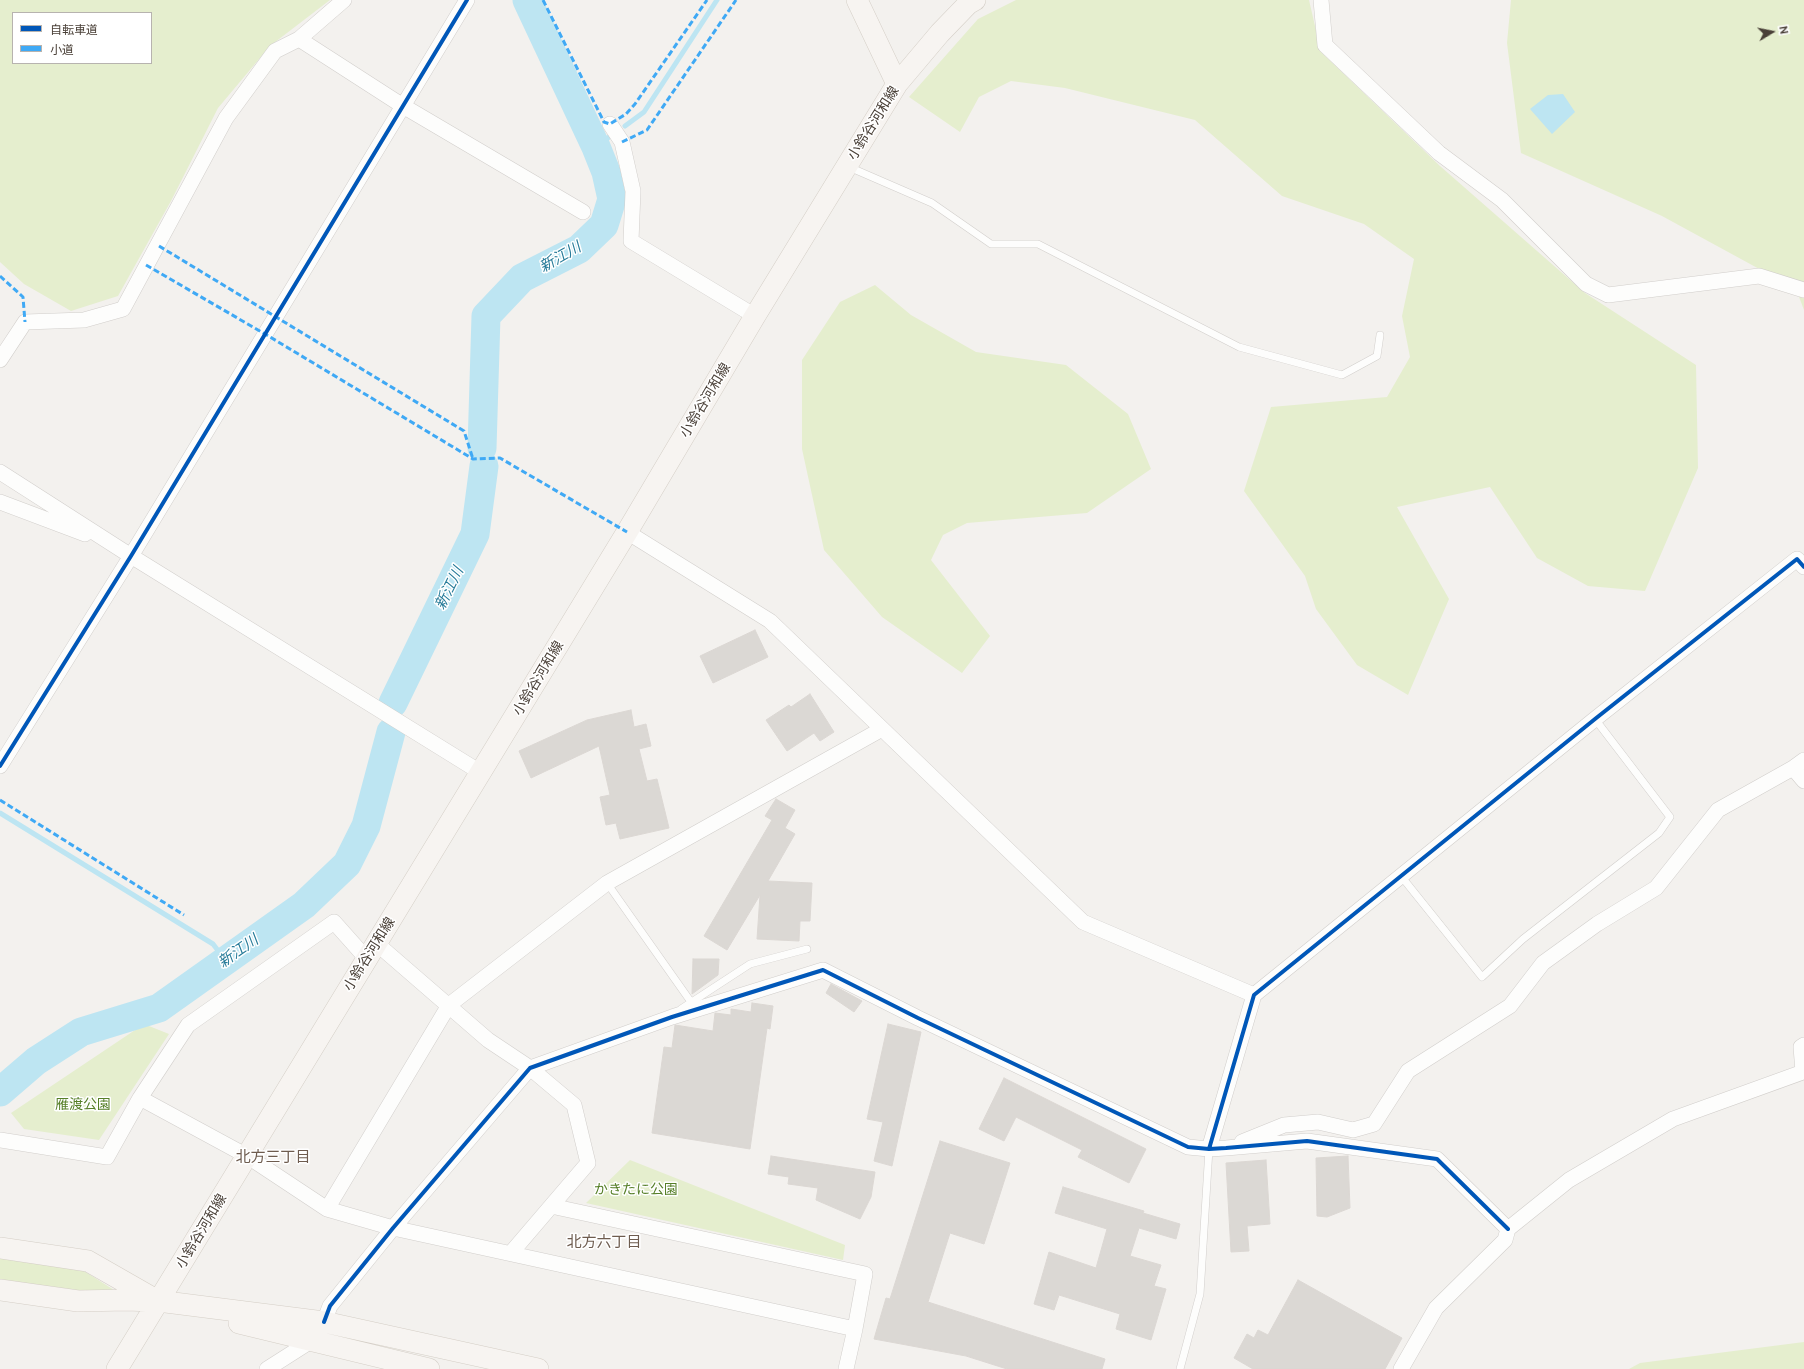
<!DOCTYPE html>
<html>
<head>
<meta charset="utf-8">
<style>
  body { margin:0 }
  #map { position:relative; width:1804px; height:1369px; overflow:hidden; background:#f3f1ee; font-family:Ubuntu,"Noto Sans JP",sans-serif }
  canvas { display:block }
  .legend { position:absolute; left:12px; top:12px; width:140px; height:52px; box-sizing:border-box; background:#fff; border:1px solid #b7b3af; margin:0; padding:5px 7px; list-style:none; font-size:12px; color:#4a4038 }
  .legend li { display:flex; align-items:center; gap:8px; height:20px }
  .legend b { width:20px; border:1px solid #b7b3af }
  .north { position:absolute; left:1752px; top:12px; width:40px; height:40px; -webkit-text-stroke:3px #fff; paint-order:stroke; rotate:80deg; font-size:11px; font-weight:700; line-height:16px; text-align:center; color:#4a4038 }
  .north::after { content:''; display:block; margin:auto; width:14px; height:18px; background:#4a4038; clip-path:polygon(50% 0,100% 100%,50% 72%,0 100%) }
</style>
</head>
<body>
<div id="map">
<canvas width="1804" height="1369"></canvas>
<ul class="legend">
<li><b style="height:5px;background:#0057b8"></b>自転車道</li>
<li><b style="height:5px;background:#3fa9f5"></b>小道</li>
</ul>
<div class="north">N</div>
</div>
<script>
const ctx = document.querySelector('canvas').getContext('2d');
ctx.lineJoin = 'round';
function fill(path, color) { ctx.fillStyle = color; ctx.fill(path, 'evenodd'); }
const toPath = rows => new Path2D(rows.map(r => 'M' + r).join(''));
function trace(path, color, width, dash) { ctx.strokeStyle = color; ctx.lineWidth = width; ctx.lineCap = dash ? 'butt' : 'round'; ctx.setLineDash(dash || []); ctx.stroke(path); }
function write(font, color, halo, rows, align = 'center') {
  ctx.font = font + ' Ubuntu,"Noto Sans JP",sans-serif'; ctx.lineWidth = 3; ctx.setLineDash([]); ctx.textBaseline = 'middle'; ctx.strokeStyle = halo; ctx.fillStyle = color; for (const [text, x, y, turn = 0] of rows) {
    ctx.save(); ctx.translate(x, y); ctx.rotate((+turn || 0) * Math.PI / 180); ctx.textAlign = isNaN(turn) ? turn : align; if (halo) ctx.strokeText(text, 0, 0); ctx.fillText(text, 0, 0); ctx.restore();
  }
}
const green = toPath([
  [0,0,330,0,270,46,218,108,171,201,118,296,71,311,24,284,0,262],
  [13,13,151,13,151,63,13,63],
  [1016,0,1309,0,1321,52,1440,166,1585,293,1696,365,1698,468,1645,591,1588,586,1537,558,1490,487,1397,507,1449,599,1408,695,1357,665,1316,609,1305,576,1244,491,1271,407,1387,397,1410,357,1402,316,1414,259,1364,224,1282,196,1195,120,1065,88,1011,81,979,97,960,132,909,97,978,19],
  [1511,0,1804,0,1804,310,1796,289,1662,216,1521,153,1507,43],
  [875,285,911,315,976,352,1066,365,1128,414,1151,469,1087,513,967,523,943,535,931,560,990,636,962,673,882,617,824,550,802,449,802,360,840,302],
  [144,1024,169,1034,99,1140,24,1129,11,1113],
  [630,1160,845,1245,843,1260,586,1203],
  [0,1258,81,1269,114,1290,70,1293,0,1285],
  [1804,1342,1804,1369,1629,1369,1640,1363]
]);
const water = toPath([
  [1563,94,1575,112,1552,134,1530,109,1548,95]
]);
const stream = toPath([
  [625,126,644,112,717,0],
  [596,147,609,137],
  [0,813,213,944,226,961]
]);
const river = toPath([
  [482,448,486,316,522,278,579,249,604,225,612,199,606,172,596,147,527,0],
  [393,703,475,534,484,466],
  [0,1092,36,1061,81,1032,159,1008,304,905,347,864,366,826,391,732]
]);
const building = toPath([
  [755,630,768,657,713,683,700,656,755,630],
  [810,694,834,732,820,741,814,733,787,751,766,720,789,705,791,707,810,694],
  [631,710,634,727,646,724,651,746,639,749,647,781,657,779,669,828,620,839,616,823,606,825,600,797,610,795,599,746,531,778,519,751,587,720,631,710],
  [776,799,795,810,785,828,795,834,768,881,812,883,810,921,800,921,799,941,757,939,760,895,727,950,704,936,772,820,765,816,776,799],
  [693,959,719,959,718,975,692,994,693,959],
  [831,984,862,1001,854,1012,826,993,831,984],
  [752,1003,773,1006,770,1029,767,1028,750,1149,652,1133,664,1047,672,1048,675,1025,713,1031,715,1013,731,1015,731,1009,751,1012,752,1003],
  [888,1024,921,1032,892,1166,874,1161,883,1122,867,1119,888,1024],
  [1004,1078,1146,1149,1129,1183,1078,1157,1082,1150,1016,1117,1004,1141,979,1129,1004,1078],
  [940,1141,1010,1163,984,1244,950,1233,928,1302,1105,1359,1102,1369,1007,1369,966,1356,874,1339,886,1298,890,1299,940,1141],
  [771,1156,875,1172,871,1197,860,1219,816,1200,818,1188,788,1184,789,1177,768,1174,771,1156],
  [1348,1156,1350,1208,1327,1217,1317,1216,1316,1158,1348,1156],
  [1266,1160,1270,1224,1247,1226,1249,1251,1231,1252,1226,1163,1266,1160],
  [1063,1187,1144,1211,1143,1213,1180,1224,1176,1239,1139,1228,1130,1256,1161,1265,1154,1286,1166,1289,1151,1340,1116,1329,1120,1314,1059,1295,1054,1310,1034,1304,1049,1252,1096,1268,1107,1229,1055,1213,1063,1187],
  [1298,1280,1402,1338,1385,1369,1253,1369,1234,1358,1247,1334,1254,1338,1258,1330,1268,1335,1298,1280]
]);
const lane = toPath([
  [849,167,932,203,991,244,1038,244,1239,347,1342,375,1377,356,1380,335],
  [1401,876,1482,977,1523,939,1659,833,1670,817,1595,719],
  [607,883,691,1002],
  [681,1009,750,964,807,949],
  [1180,1369,1200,1294,1209,1149]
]);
const street = toPath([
  [1321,0,1325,45,1439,153,1502,200,1586,284,1608,295,1759,276,1804,290],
  [299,39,403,106,583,212],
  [610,124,622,142,633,191,631,241,755,316],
  [0,360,25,322,84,320,123,309,226,118,275,51,299,39,344,0],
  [0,472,131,556,480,772],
  [0,502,85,534],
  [627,532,770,621,1083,922,1254,995],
  [0,766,131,556,467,0],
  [1793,768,1804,781],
  [376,943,488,1040,530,1068,574,1105,588,1163,511,1253],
  [140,1098,247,1156,327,1209,393,1228,855,1329,846,1369],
  [0,1140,107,1157,140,1098,188,1025,334,922,366,958],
  [1242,1142,1284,1125,1318,1122,1353,1130,1374,1124,1408,1071,1510,1006,1543,963,1597,924,1656,888,1718,810,1793,768,1804,760],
  [1209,1149,1254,995,1595,719,1797,559,1804,567],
  [551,1206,865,1274,855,1329],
  [327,1209,449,1005,607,883,882,729],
  [324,1322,330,1306,393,1228,530,1068,672,1017,823,970,918,1018,1188,1147,1209,1149,1226,1148,1307,1141,1437,1159,1508,1229],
  [267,1369,311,1341],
  [1401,1369,1436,1308,1505,1240,1508,1229,1569,1180,1673,1119,1803,1072,1801,1047,1804,1045]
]);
const secondary = toPath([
  [857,0,897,84],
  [0,1248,88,1261,158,1301,324,1322,538,1369],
  [0,1290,78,1301,127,1300,153,1301],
  [239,1323,429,1369],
  [117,1369,627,532,755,316,897,84,940,33,968,4,975,0]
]);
const quiet = toPath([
  [543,0,604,122,610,124,626,114,635,104,707,0],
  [622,142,647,130,736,0],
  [159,246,464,431,473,459],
  [146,265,265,334,473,459,500,458,627,532],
  [0,276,23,297,25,322],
  [0,800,184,915]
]);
const cycleway = toPath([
  [0,766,131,556,467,0],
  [1209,1149,1254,995,1595,719,1797,559,1804,567],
  [324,1322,330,1306,393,1228,530,1068,672,1017,823,970,918,1018,1188,1147,1209,1149,1226,1148,1307,1141,1437,1159,1508,1229]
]);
const streetNames = [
  ["小鈴谷河和線",873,123,-58],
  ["小鈴谷河和線",705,400,-59],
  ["小鈴谷河和線",538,678,-59],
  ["小鈴谷河和線",369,954,-58],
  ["小鈴谷河和線",201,1231,-59]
];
const parkNames = [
  ["雁渡公園",83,1104],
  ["かきたに公園",636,1189]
];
const waterNames = [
  ["新江川",560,257,-30],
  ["新江川",449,588,-64],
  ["新江川",238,951,-35]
];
const neighbourhoodNames = [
  ["北方三丁目",273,1157],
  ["北方六丁目",604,1242]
];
fill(green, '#e5eece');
fill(water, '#bde5f2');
trace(stream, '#bde5f2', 5);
trace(river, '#bde5f2', 29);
fill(building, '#dbd8d4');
trace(building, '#dbd7d3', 1);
trace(lane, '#d1cecb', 8);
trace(street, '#d1cecb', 16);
trace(secondary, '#d4cec6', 22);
trace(lane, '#fdfdfc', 7);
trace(street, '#fdfdfc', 15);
trace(secondary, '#f7f4f1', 21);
trace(quiet, '#3fa9f5', 3, [6, 3]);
trace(cycleway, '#0057b8', 4);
write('14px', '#4a4038', '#fff', streetNames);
write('14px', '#567f28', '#fff', parkNames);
write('italic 15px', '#277b99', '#fff', waterNames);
write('15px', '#6e5c4f', '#fff', neighbourhoodNames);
</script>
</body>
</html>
